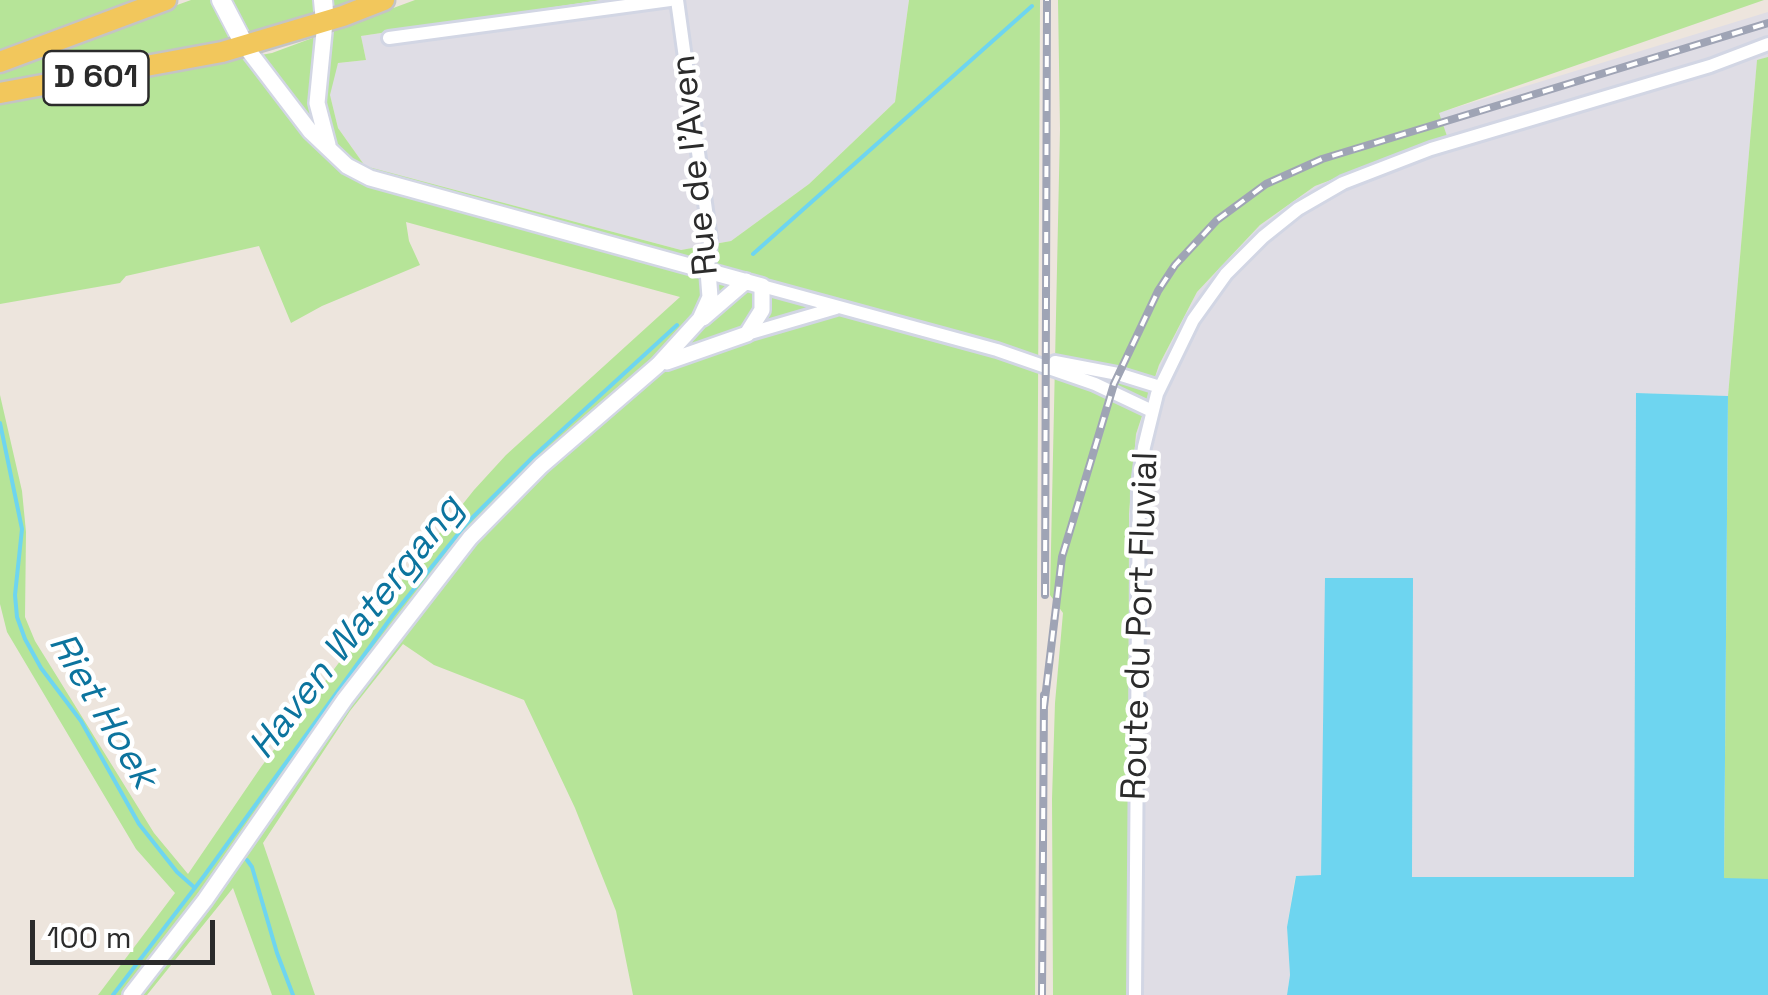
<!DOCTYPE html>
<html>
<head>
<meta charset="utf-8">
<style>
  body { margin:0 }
  #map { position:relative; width:1768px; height:995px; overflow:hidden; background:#ede5dd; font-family:"Space Grotesk",sans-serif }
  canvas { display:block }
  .scale { position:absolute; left:30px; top:920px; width:185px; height:45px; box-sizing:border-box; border:5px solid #2b2b2b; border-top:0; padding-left:12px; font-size:30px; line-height:35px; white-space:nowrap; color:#2b2b2b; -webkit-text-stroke:8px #fff; paint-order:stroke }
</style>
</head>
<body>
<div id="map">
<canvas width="1768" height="995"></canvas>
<div class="scale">100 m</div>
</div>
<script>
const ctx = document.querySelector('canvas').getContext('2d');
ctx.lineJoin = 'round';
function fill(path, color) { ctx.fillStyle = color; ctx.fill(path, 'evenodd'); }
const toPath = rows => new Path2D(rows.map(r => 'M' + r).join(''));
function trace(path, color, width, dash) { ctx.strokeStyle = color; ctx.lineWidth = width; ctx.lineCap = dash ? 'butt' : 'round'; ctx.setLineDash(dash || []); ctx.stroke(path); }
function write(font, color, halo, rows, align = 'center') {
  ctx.font = font + ' "Space Grotesk",sans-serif'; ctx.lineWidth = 9; ctx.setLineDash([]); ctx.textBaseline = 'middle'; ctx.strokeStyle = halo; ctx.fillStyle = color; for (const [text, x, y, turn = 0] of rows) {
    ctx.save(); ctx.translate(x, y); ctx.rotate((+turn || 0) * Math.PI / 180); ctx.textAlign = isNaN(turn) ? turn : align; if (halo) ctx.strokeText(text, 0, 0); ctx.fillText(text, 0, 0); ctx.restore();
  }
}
const industrial = toPath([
  [601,0,909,0,895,102,809,184,731,241,681,250,365,166,338,128,330,95,333,75,338,63,366,60,361,36],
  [1768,12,1768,57,1757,61,1728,396,1636,393,1634,877,1412,877,1413,578,1326,578,1321,875,1295,877,1287,927,1290,975,1287,995,1128,995,1129,514,1136,434,1159,365,1197,292,1260,225,1315,186,1447,136,1438,113]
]);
const green = toPath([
  [0,0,143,0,0,52],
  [191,0,359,0,213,45,0,84,0,69],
  [415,0,601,0,361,36,366,60,338,63,330,95,338,128,365,166,681,250,731,241,809,184,895,102,909,0,1040,0,1035,995,633,995,616,911,575,808,524,700,434,665,403,644,350,711,263,843,315,995,272,995,233,888,147,995,98,995,175,893,136,849,7,632,0,604,0,395,22,491,26,532,25,617,35,641,154,833,188,874,261,767,379,609,474,490,506,455,680,297,406,222,409,241,420,265,322,306,291,323,259,246,126,276,120,283,0,304,0,102,272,53],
  [1058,0,1764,0,1439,113,1447,136,1315,186,1260,225,1197,292,1159,365,1136,434,1129,514,1128,995,1053,995,1052,799,1055,703,1063,613,1050,595,1060,129],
  [1768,57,1768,879,1724,879,1728,396,1757,60]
]);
const water = toPath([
  [1636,393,1728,396,1724,878,1768,879,1768,995,1287,995,1290,975,1287,927,1296,876,1321,875,1325,578,1413,578,1412,877,1634,877]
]);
const stream = toPath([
  [753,254,1032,6],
  [0,423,22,529,15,595,17,617,25,639,41,668,81,721,139,824,177,872,195,888],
  [247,860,252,867,277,953,293,995],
  [113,995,204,876,393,615,467,523,535,455,677,325]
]);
const minor = toPath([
  [677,0,710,239,708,271],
  [389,38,670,0],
  [762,286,997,350,1095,384,1152,411],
  [747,334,836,308],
  [1055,362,1118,374,1160,387],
  [1135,995,1139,485,1144,447,1157,394,1193,320,1226,274,1263,237,1298,209,1343,183,1431,149,1710,66,1768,44]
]);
const tertiary = toPath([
  [325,22,317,103,328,145],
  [245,46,310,131,347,166,370,178,762,286,762,310,747,334,667,362],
  [703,318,746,281],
  [131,995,205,900,345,699,470,538,541,466,658,365,700,319,710,297,708,271]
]);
const secondary = toPath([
  [221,0,245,46],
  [323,0,325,22]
]);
const primary = toPath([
  [0,62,166,0],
  [0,93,222,52,343,16,384,0]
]);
const rail = toPath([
  [1045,595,1047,0],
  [1044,707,1062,557,1114,384,1158,291,1175,265,1217,220,1266,184,1322,159,1768,23],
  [1042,995,1044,695]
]);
const shields = [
  [96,78,105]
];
const shieldNames = [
  ["D 601",96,78]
];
const streetNames = [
  ["Rue de l'Aven",696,165,-96],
  ["Route du Port Fluvial",1141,626,-88]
];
const waterNames = [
  ["Haven Watergang",357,628,-52],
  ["Riet Hoek",102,711,59]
];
fill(industrial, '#dfdde5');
fill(green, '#b6e498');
fill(water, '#6ed5f0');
trace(stream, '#6ed5f0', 4);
trace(minor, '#d2d6e4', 18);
trace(tertiary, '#d2d6e4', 20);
trace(secondary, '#d2d6e4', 22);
trace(primary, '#c4c4c4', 25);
trace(minor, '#fff', 12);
trace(tertiary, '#fff', 15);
trace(secondary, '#fff', 18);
trace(primary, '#f2c75c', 20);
trace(rail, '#9fa4b5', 8);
trace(rail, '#fff', 4, [11]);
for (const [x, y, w] of shields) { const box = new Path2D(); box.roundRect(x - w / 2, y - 27, w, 54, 8); ctx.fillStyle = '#fff'; ctx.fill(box); trace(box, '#2b2b2b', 2.5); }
write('bold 32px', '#2b2b2b', null, shieldNames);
write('35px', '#2b2b2b', '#fff', streetNames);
write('italic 38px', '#0c749e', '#fff', waterNames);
</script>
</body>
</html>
